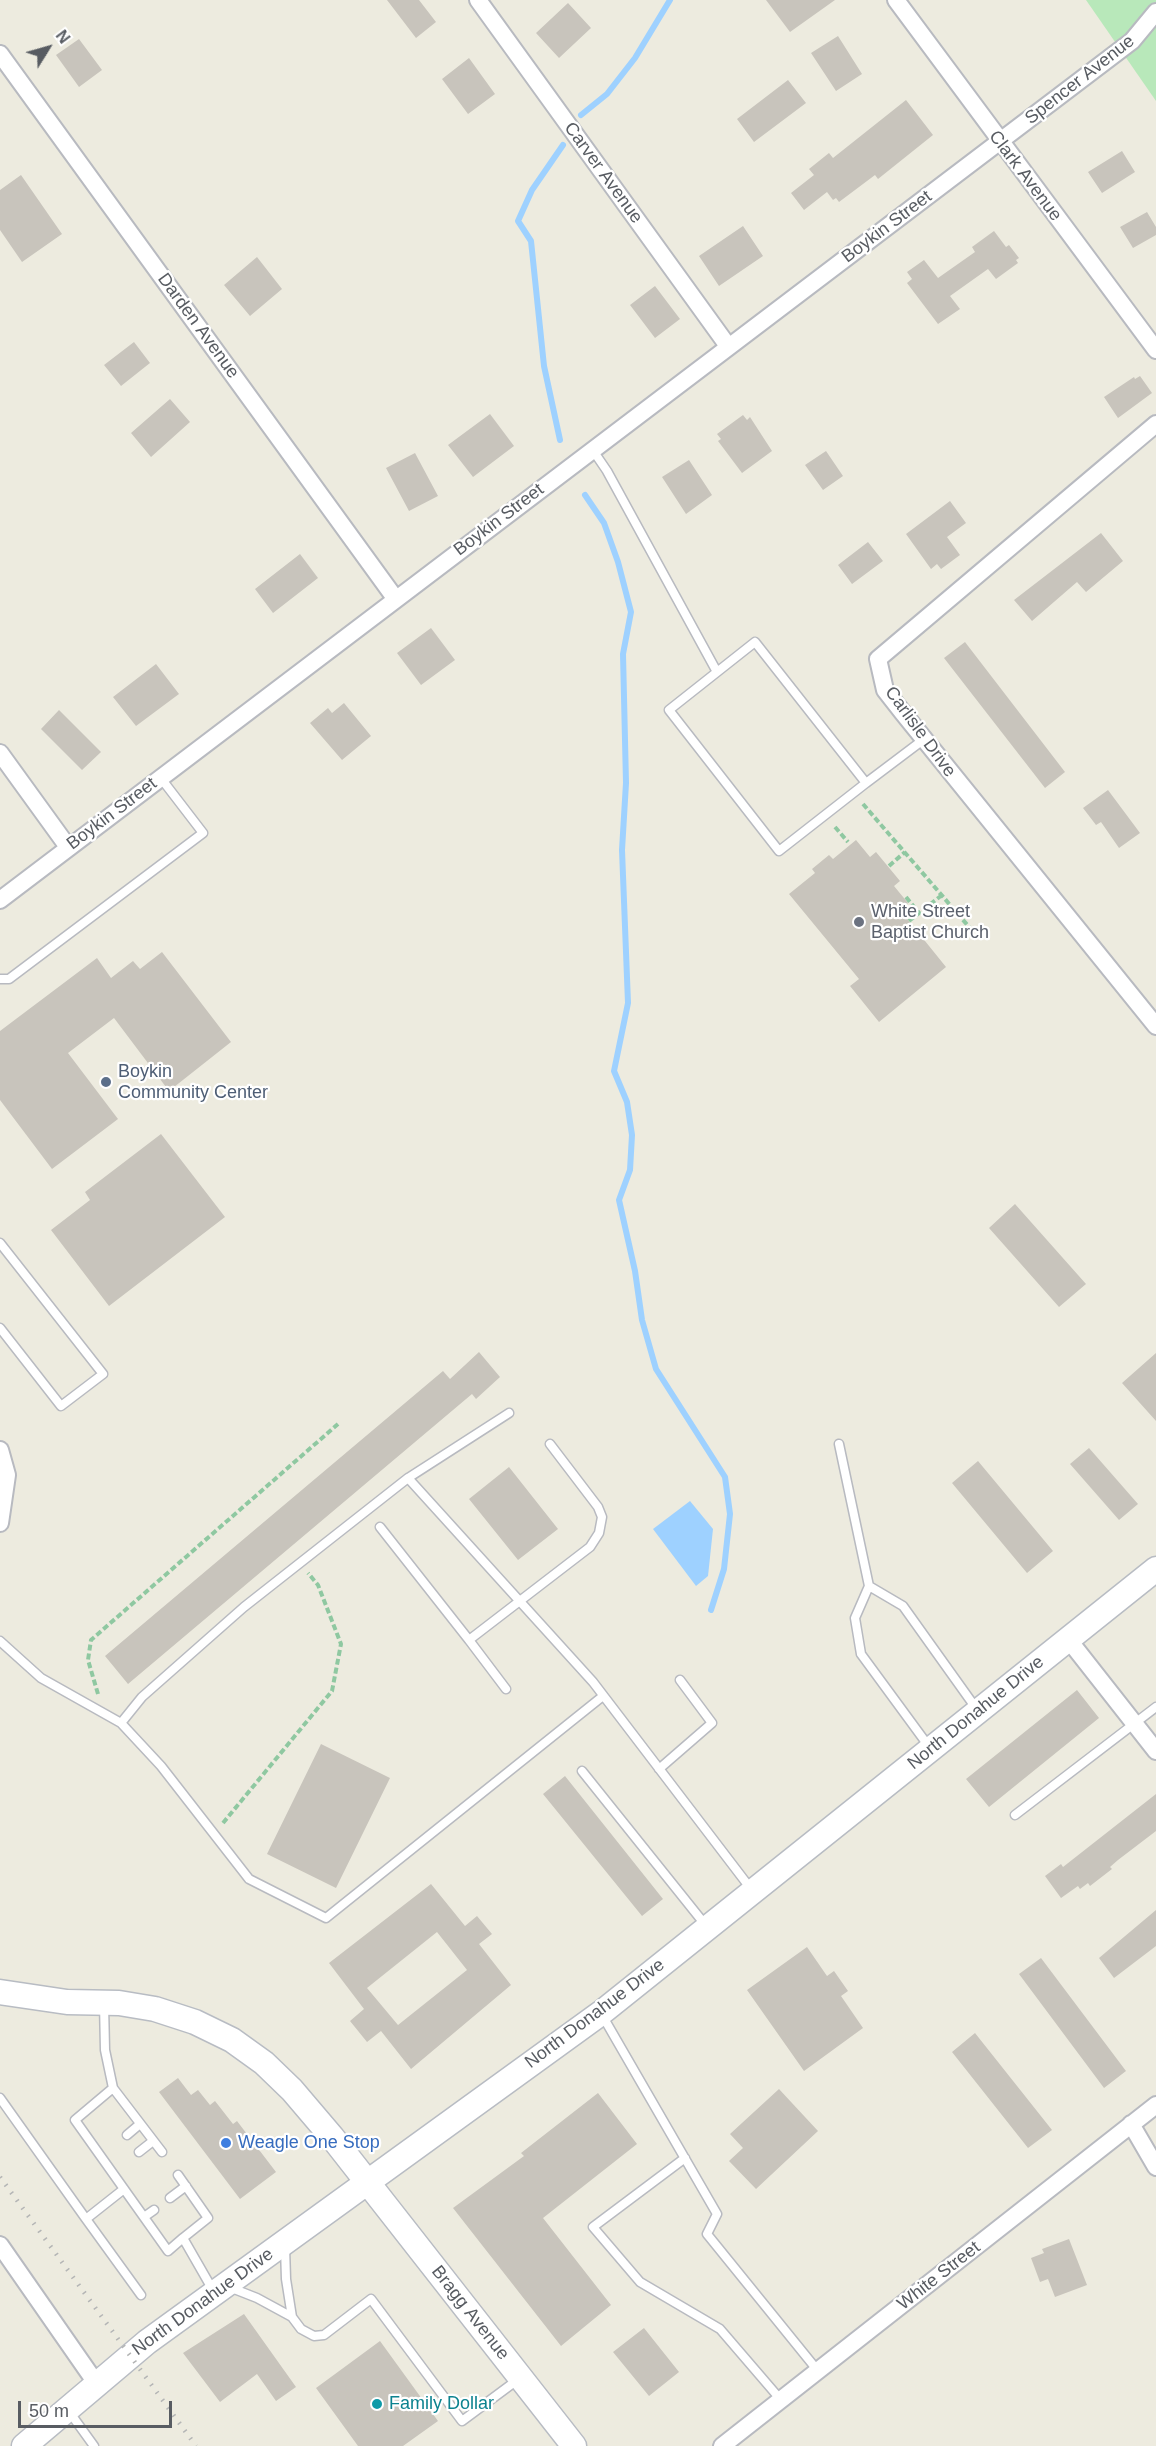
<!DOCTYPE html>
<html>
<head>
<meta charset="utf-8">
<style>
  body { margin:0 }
  #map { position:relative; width:1156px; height:2446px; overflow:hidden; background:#edebdf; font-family:Arial,sans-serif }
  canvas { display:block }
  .north { position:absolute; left:18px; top:18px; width:60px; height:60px; -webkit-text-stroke:4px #fff; paint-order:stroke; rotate:53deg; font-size:16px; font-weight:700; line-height:24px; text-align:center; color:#585c62 }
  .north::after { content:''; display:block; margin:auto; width:21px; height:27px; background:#585c62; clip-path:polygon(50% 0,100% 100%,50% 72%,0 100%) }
  .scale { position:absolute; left:18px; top:2401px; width:154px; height:27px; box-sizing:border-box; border:3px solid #585c62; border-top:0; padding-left:8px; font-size:18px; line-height:21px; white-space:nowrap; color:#585c62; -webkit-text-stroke:4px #fff; paint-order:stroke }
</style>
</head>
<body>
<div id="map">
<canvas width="1156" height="2446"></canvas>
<div class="north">N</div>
<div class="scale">50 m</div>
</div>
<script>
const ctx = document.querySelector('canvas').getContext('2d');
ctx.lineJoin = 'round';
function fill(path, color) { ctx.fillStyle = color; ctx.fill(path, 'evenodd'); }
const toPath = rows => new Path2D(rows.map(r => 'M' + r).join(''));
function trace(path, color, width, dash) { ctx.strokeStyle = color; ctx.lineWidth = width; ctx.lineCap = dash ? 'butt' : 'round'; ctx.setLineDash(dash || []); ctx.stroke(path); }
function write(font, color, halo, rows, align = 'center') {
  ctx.font = font + ' Arial,sans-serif'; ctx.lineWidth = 4.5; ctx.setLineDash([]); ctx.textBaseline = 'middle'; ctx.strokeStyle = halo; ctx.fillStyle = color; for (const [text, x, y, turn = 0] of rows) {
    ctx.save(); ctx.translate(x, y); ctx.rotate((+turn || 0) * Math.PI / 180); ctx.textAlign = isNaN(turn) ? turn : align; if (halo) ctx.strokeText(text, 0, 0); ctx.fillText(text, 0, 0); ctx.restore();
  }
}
const green = toPath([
  [1086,0,1156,0,1156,101]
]);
const water = toPath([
  [690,1501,713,1529,708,1576,696,1586,653,1529]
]);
const stream = toPath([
  [581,115,607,94,635,58,670,0],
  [560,440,544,366,531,241,518,221,532,190,563,145],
  [585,495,604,523,618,562,631,612,623,654,626,783,622,850,628,1003,614,1071,627,1102,632,1135,630,1170,619,1200,635,1271,642,1320,656,1369,725,1477,730,1514,724,1569,711,1610]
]);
const building = toPath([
  [387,0,419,0,436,22,416,38],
  [766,0,835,0,790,32],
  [568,3,591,28,559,58,536,33],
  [838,36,862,74,836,91,811,53],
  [79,39,102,70,79,87,56,55],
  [469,58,495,94,468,114,442,79],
  [788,80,806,103,754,142,737,119],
  [906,100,933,135,878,179,875,175,839,202,836,198,833,200,827,192,804,210,791,193,814,175,809,169,829,153,833,158],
  [1122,151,1135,172,1102,193,1088,172],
  [21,175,62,234,22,262,0,230,0,190],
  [1147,212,1156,227,1156,235,1133,248,1120,227],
  [743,226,763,256,719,286,699,256],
  [994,231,1006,247,1009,245,1019,258,1016,260,1018,263,996,279,988,269,950,296,960,309,938,324,907,283,912,279,907,272,924,260,938,278,975,252,972,247],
  [257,257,282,289,250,316,224,285],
  [655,286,680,319,655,338,630,305],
  [134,342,150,363,121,386,104,365],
  [1140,376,1152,393,1118,418,1104,397,1134,377,1135,379],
  [170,399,190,422,151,457,131,433],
  [490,414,514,446,473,477,448,445],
  [743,415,747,420,750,417,772,451,742,473,718,441,721,439,717,434],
  [826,451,843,476,823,490,805,465],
  [415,453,438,496,409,511,386,468],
  [689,460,712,495,686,514,662,477],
  [950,501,966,523,947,537,960,555,941,569,937,564,931,569,906,534],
  [1101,533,1123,561,1086,592,1077,582,1032,621,1014,600],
  [868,542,883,561,852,584,838,565],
  [300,554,318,578,273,613,255,589],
  [431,628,455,660,421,685,397,653],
  [965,642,1065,772,1045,788,944,658],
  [156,664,179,694,136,726,113,697],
  [344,703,371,736,342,760,310,723,328,708,332,713],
  [59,710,101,752,82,770,41,729],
  [1108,790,1140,833,1119,848,1101,822,1096,825,1083,808],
  [856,840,870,857,876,852,900,881,894,886,908,903,900,910,946,967,879,1022,850,986,859,979,789,894,815,873,812,869,829,855,833,859],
  [162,952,231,1042,169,1091,114,1018,68,1053,118,1119,52,1169,0,1100,0,1031,97,958,111,978,133,961,140,969],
  [161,1134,225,1217,109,1306,51,1230,90,1200,85,1192],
  [1015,1204,1086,1284,1059,1307,989,1228],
  [479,1352,500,1377,476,1399,472,1394,128,1684,105,1656,443,1371,450,1379],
  [1156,1353,1156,1421,1122,1383],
  [1089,1448,1138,1504,1119,1520,1070,1464],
  [978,1461,1053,1551,1027,1573,952,1483],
  [509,1467,558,1529,518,1560,469,1499],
  [1077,1690,1099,1718,989,1807,966,1779],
  [321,1744,390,1778,336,1888,267,1854],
  [565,1776,663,1899,642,1916,543,1794],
  [1156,1794,1156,1831,1118,1860,1110,1867,1112,1869,1090,1886,1088,1883,1080,1889,1078,1886,1061,1898,1045,1876,1061,1864,1063,1867],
  [431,1884,465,1926,477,1916,492,1934,479,1944,511,1985,411,2069,381,2031,367,2042,350,2021,364,2009,329,1963],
  [437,1932,467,1970,398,2025,367,1988],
  [1156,1910,1156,1946,1114,1978,1099,1958],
  [807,1947,827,1976,834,1971,848,1991,841,1996,863,2028,804,2071,747,1990],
  [1041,1958,1126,2071,1104,2088,1019,1974],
  [975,2033,1052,2130,1028,2148,952,2052],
  [178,2078,191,2095,198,2090,210,2105,215,2101,233,2124,237,2121,276,2172,240,2199,159,2092],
  [779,2089,818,2131,756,2189,729,2161,743,2148,730,2134],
  [598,2093,637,2144,543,2218,611,2305,561,2346,453,2208,524,2156,521,2153],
  [1069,2239,1087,2285,1055,2297,1048,2279,1040,2282,1031,2258,1044,2253,1042,2249],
  [244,2314,296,2387,276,2401,257,2374,220,2402,183,2353],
  [644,2328,679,2372,649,2396,613,2352],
  [380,2341,438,2421,403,2446,358,2446,316,2388]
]);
const path = toPath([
  [863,804,970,928],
  [835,827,848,842],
  [889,866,905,852],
  [906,897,919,913],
  [909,921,942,895],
  [98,1694,88,1660,91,1640,338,1424],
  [223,1823,332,1691,341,1644,318,1585,308,1573]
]);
const lane = toPath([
  [592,449,607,471,717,672],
  [755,642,866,783,779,851,669,710,755,642],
  [866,783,923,740],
  [0,979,9,979,203,833,160,777],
  [0,1243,103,1374,61,1406,0,1328],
  [839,1444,869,1586,903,1606,978,1711],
  [408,1478,593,1682,751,1889],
  [380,1527,469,1640,590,1547,599,1533,602,1517,598,1507,550,1444],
  [869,1586,855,1618,861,1654,930,1748],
  [469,1640,506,1689],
  [0,1641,41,1678,121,1723,161,1766,249,1879,326,1918,603,1696],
  [121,1723,142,1697,244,1607,408,1478,509,1413],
  [659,1769,712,1723,680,1680],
  [582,1771,707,1927],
  [1015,1815,1156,1707],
  [104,2003,105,2050,113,2088,162,2152],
  [602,2015,717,2214,707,2234,818,2371],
  [113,2088,75,2120,168,2251,183,2238],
  [0,2098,86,2219],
  [127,2135,140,2124],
  [139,2152,153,2141],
  [685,2158,593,2227,640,2282,720,2329,781,2400],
  [178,2175,208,2218,183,2238,214,2292],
  [124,2189,86,2219,141,2295],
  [170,2198,186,2186],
  [144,2217,154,2210],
  [229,2287,257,2298,292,2317,286,2279,285,2247],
  [292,2317,301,2329,314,2336,324,2335,371,2299,462,2421,520,2378],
  [68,2410,94,2446]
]);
const street = toPath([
  [478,0,728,346],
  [896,0,1156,350],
  [0,54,395,598],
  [1156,424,878,659,885,690,903,713,1156,1026],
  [0,753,68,847],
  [0,900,1132,41,1156,12],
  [0,1450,7,1475,0,1523],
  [1068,1639,1156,1751],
  [1131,2124,1156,2167],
  [0,2245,96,2383],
  [722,2446,1156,2105]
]);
const secondary = toPath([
  [0,1992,67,2002,119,2003,155,2009,195,2022,232,2040,264,2063,292,2090,332,2137,574,2446],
  [24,2446,147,2342,601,2013,1156,1569]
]);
const rail = toPath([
  [0,2177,196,2446]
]);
const markers = [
  [859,922,6,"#6b7280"],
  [106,1082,6,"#5c6f8a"],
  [226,2143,6,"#3f7fe0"],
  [377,2404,6,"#0f9aa8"]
];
const streetNames = [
  ["Spencer Avenue",1080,80,-38],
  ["Carver Avenue",603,173,54],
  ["Clark Avenue",1025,176,53],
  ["Boykin Street",887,227,-37],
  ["Darden Avenue",198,326,54],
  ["Boykin Street",499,520,-37],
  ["Carlisle Drive",920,732,54],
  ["Boykin Street",112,814,-37],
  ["North Donahue Drive",976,1713,-39],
  ["North Donahue Drive",595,2014,-37],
  ["White Street",939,2276,-38],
  ["North Donahue Drive",203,2302,-36],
  ["Bragg Avenue",470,2313,52]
];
const worshipNames = [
  ["White Street",871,912],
  ["Baptist Church",871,933]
];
const serviceNames = [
  ["Boykin",118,1072],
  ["Community Center",118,1093]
];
const shopNames = [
  ["Weagle One Stop",238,2143]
];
const cultureNames = [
  ["Family Dollar",389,2404]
];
fill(green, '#b8e8ba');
fill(water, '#9ed1ff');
trace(stream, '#9ed1ff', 6);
fill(building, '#c8c4bc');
trace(lane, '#b8bac0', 11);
trace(street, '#b8bac0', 20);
trace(secondary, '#b8bcc3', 27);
trace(path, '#8fc8a1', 4, [6, 3]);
trace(lane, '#fff', 8);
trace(street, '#fff', 16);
trace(secondary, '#fff', 24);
trace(rail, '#b4b5b5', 4.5, [1.5, 8]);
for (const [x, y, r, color] of markers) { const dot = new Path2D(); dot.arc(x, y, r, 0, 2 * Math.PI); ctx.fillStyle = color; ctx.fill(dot); trace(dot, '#fff', 2); }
write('18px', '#585c62', '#fff', streetNames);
write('18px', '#5b616d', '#fff', worshipNames, 'left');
write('18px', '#4e5e75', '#fff', serviceNames, 'left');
write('18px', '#366cbe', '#fff', shopNames, 'left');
write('18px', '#0d838f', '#fff', cultureNames, 'left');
</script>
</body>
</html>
